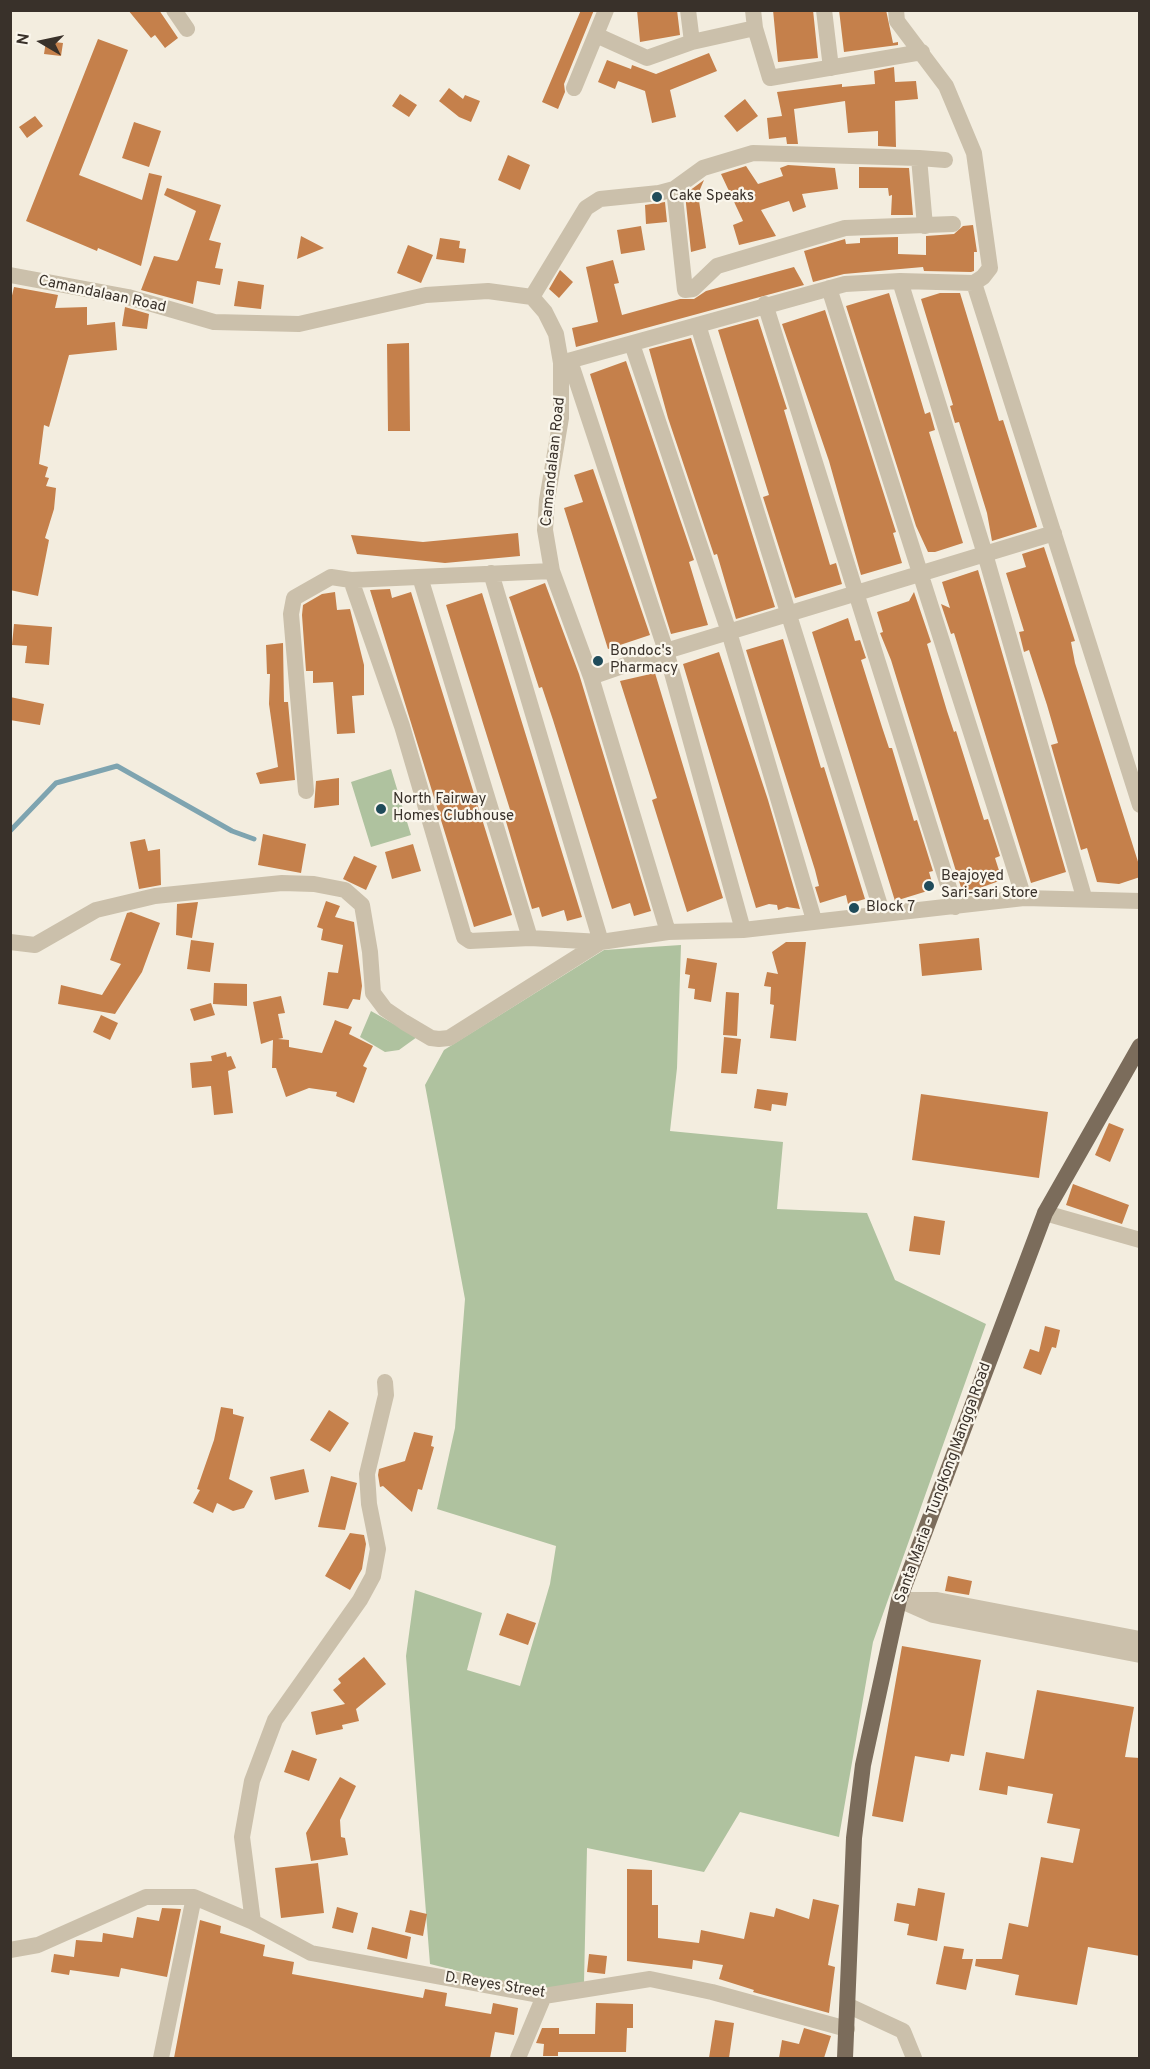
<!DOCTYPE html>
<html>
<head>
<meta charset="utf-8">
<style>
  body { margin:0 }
  #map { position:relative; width:1150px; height:2069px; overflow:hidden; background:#f3eddf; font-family:Overpass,sans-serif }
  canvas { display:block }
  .frame { position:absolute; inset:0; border:12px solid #39312a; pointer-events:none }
  .north { position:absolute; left:12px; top:12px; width:60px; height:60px; -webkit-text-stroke:4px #faf6ec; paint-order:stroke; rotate:279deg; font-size:16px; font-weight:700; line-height:24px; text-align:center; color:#39312a }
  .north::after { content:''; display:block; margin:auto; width:21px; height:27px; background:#39312a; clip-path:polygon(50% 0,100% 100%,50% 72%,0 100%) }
</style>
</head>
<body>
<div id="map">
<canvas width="1150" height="2069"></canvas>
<div class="frame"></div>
<div class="north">N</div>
</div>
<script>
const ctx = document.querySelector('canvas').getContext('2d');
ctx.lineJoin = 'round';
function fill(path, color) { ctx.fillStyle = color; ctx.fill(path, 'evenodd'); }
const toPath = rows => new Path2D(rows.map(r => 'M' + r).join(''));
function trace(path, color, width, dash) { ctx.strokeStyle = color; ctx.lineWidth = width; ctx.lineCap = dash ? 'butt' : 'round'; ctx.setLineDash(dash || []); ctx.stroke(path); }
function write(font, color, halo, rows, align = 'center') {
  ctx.font = font + ' Overpass,sans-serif'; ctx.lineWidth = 4.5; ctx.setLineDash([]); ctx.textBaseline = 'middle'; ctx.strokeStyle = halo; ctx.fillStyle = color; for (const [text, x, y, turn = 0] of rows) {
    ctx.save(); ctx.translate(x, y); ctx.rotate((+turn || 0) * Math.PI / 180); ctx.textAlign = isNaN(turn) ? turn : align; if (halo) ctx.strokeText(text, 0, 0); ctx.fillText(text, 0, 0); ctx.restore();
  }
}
const green = toPath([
  [391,769,411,835,371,847,351,782],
  [681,945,677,1068,670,1131,783,1142,777,1209,867,1213,895,1280,986,1324,873,1642,839,1837,740,1812,704,1872,587,1848,584,1983,538,1991,430,1964,406,1656,415,1590,482,1613,467,1670,520,1686,550,1584,556,1546,437,1509,455,1428,465,1299,425,1085,444,1050,604,950],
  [371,1011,417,1037,399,1050,385,1052,360,1037]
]);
const stream = toPath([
  [10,831,56,783,117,766,232,831,254,839]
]);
const building = toPath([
  [128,10,159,10,178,38,165,48,155,35,151,38],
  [581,10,594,10,564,84,565,92,558,109,542,102],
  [637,10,677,10,680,35,640,42],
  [773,10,813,10,818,58,778,62],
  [839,10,886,10,893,43,898,42,898,45,844,52],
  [98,39,128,50,79,175,142,200,149,173,162,176,141,266,98,248,97,251,26,221],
  [46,41,63,43,61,56,44,54],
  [709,53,717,71,670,90,676,117,652,123,645,91,618,81,615,89,598,82,607,60,631,69,632,65,656,74],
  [894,67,895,82,916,81,918,99,895,101,896,147,878,146,878,131,848,133,845,101,794,109,798,144,787,144,786,137,769,139,767,118,782,116,777,92,842,84,842,87,875,84,874,71],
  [449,88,463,99,465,95,480,101,471,122,459,117,439,101],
  [400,94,417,105,409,117,392,106],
  [745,99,758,116,737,132,724,116],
  [35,116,43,126,27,138,19,127],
  [134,122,161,131,149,167,122,158],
  [508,155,530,165,520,190,498,180],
  [788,165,835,168,838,189,802,194,806,207,793,212,789,201,761,210,776,236,739,245,733,225,743,221,721,174,746,166,758,184,783,176,780,168],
  [859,167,909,168,913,215,891,215,892,195,889,196,888,188,859,188],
  [704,180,698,194,706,248,691,252,685,194],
  [167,188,221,205,209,240,221,243,215,268,223,269,220,285,197,281,193,304,141,290,154,256,177,261,179,259,196,211,164,195],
  [665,202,667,222,646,224,645,205],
  [973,225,977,252,974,252,974,271,971,272,924,271,923,267,844,274,813,282,804,251,845,239,846,244,860,243,860,238,898,237,898,254,926,255,926,236,954,234,963,226],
  [641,226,645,250,621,254,617,230],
  [301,236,324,248,297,259],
  [440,238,460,241,459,248,466,249,464,263,436,259],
  [408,245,433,255,421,283,397,273],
  [613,260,619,283,614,284,622,315,680,299,694,299,706,291,794,267,804,285,576,347,572,328,598,322,586,267],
  [560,270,573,282,559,298,549,289],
  [238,281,264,285,261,309,234,306],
  [14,287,58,295,55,308,87,307,87,325,115,322,117,350,69,355,49,427,44,425,39,464,48,467,45,477,49,478,46,486,56,488,54,509,45,538,49,540,38,596,10,590,10,304],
  [889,293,925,414,930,412,935,430,929,432,963,543,935,552,928,552,916,526,846,306],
  [940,293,960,293,999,421,1003,420,1037,527,992,541,987,513,959,422,955,423,950,406,953,405,921,299],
  [125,307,149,314,147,329,122,326],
  [825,310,896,532,893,533,902,563,861,575,829,461,782,324],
  [758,319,787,409,784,410,830,565,836,563,842,584,795,598,763,497,769,495,718,330],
  [691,338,775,607,736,619,717,554,714,555,668,418,649,349],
  [409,343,410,431,388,431,387,344],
  [626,361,694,560,689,562,708,625,671,634,590,374],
  [593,469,650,635,608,649,564,508,583,502,574,475],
  [518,533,520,556,445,563,357,554,351,535,423,542],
  [1044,547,1075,641,1071,642,1075,663,1140,868,1140,877,1119,884,1097,882,1087,848,1081,850,1051,745,1058,743,1047,705,1029,650,1024,652,1019,632,1024,631,1006,573,1026,567,1022,554],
  [978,570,1066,872,1031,883,954,633,951,634,941,604,950,608,942,582],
  [545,583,579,674,651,911,634,916,630,903,612,909,553,720,542,687,539,688,511,602,509,597],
  [390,589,392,598,411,592,512,915,474,927,370,590],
  [335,592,337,610,350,609,364,665,364,695,352,696,355,733,337,734,333,682,313,683,313,671,306,671,302,615,303,605,322,594],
  [914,592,931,642,927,644,947,711,954,732,956,731,984,820,988,819,1000,856,995,858,1002,880,963,894,891,660,880,633,883,632,877,612,909,601],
  [482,593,582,917,567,921,564,910,542,917,539,907,532,909,505,818,512,816,446,605],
  [848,618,855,641,860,640,866,658,861,660,882,727,889,748,892,748,914,821,917,820,933,871,929,872,934,889,895,901,812,632],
  [14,624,52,627,49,665,25,663,27,646,12,645],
  [783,639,821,768,824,767,865,899,848,904,846,895,820,903,815,887,819,886,815,870,746,650],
  [283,643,284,702,288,702,295,780,260,784,256,773,278,767,269,704,270,674,267,674,266,645],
  [719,652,768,800,800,909,787,907,778,910,777,905,769,904,756,908,683,664],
  [655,673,723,898,687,912,652,800,657,798,620,681],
  [10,697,44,704,40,725,10,720],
  [339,778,339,805,314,808,316,781],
  [263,834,306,844,301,873,258,865],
  [145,839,148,851,160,849,161,885,139,889,130,842],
  [413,844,421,871,392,879,385,852],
  [354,856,377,866,366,890,343,879],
  [326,901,340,906,335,917,354,922,362,986,360,1000,353,999,348,1009,323,1005,328,972,338,973,343,945,321,940,323,929,317,927],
  [198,902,192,938,176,935,177,904],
  [131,912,160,923,142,972,115,1014,58,1004,61,985,102,995,121,964,110,960,127,913],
  [979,938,982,970,922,976,919,944],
  [191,940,214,943,210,972,187,969],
  [786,942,806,942,796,1041,770,1038,774,1005,770,1004,771,987,764,986,767,972,778,974,772,952],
  [687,958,717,963,711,1002,694,999,695,989,688,988,690,975,685,974],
  [214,983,247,984,247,1006,213,1004],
  [726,992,739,993,737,1036,723,1035],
  [281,996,285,1013,278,1014,283,1038,278,1039,289,1040,289,1047,322,1053,335,1020,352,1027,349,1034,373,1046,363,1066,367,1068,354,1103,336,1096,337,1092,309,1088,286,1097,276,1068,272,1068,273,1040,261,1044,253,1002],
  [211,1003,215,1015,194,1021,190,1009],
  [101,1015,118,1023,110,1040,93,1032],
  [724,1037,741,1039,737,1074,721,1073],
  [226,1052,227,1057,231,1056,236,1068,228,1071,233,1113,214,1115,211,1086,192,1088,190,1063,212,1061,211,1056],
  [757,1089,788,1093,786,1106,772,1104,771,1111,754,1108],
  [921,1094,1048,1112,1039,1178,912,1160],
  [1109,1123,1124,1129,1110,1162,1095,1155],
  [1073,1184,1129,1205,1122,1224,1066,1205],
  [914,1216,945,1221,940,1255,909,1251],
  [1045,1326,1060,1330,1056,1348,1052,1347,1041,1375,1023,1368,1030,1349,1039,1352],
  [221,1407,233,1409,233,1414,244,1417,229,1479,253,1491,244,1508,233,1511,217,1503,213,1513,193,1503,200,1490,197,1489,214,1440],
  [329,1410,349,1423,330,1452,310,1440],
  [414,1432,433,1436,431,1446,434,1447,422,1490,418,1489,412,1512,383,1486,380,1487,378,1475,379,1469,405,1461],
  [304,1469,309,1492,275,1500,270,1477],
  [331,1476,357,1483,345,1530,318,1527],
  [350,1533,364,1535,366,1544,362,1569,350,1590,325,1576],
  [948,1576,972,1581,969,1595,945,1591],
  [507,1613,536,1623,528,1645,499,1635],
  [902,1646,981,1660,964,1756,951,1754,949,1762,915,1756,903,1822,872,1816],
  [364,1657,386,1684,356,1709,359,1721,342,1725,343,1729,316,1735,311,1712,345,1704,333,1690,341,1683,338,1679],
  [1037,1690,1134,1707,1125,1757,1140,1758,1140,1956,1088,1947,1077,2005,1015,1995,1019,1975,975,1966,976,1959,1002,1959,1009,1923,1028,1927,1041,1857,1073,1863,1080,1829,1047,1823,1053,1794,1008,1786,1007,1795,979,1790,986,1752,1024,1759],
  [292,1750,317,1759,309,1781,284,1772],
  [340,1777,356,1786,340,1820,341,1837,345,1838,348,1855,311,1861,306,1833],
  [318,1863,324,1913,281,1918,275,1868],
  [627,1869,652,1870,652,1905,658,1905,658,1938,699,1943,701,1930,744,1939,750,1912,774,1917,776,1908,809,1919,813,1899,839,1905,828,1965,835,1967,829,2013,753,1992,754,1990,719,1979,723,1965,693,1960,692,1969,627,1961],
  [918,1888,945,1893,937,1941,907,1935,909,1924,894,1921,897,1903,915,1906],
  [337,1907,358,1913,353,1933,332,1928],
  [162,1908,181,1909,167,1977,121,1968,119,1977,70,1970,69,1975,51,1972,54,1954,74,1957,76,1940,102,1942,103,1933,133,1938,137,1917,159,1921],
  [410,1910,427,1914,423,1936,405,1932],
  [200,1920,221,1926,220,1933,265,1945,263,1956,294,1962,292,1974,423,1998,425,1989,447,1993,445,2006,491,2014,493,2003,518,2008,514,2035,495,2032,490,2058,174,2058],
  [372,1927,411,1937,407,1959,367,1949],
  [944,1946,964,1949,962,1959,973,1959,966,1990,936,1984],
  [589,1954,607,1956,605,1974,587,1972],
  [596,2003,633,2004,633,2028,627,2028,626,2052,558,2052,558,2056,543,2056,544,2044,536,2043,542,2028,559,2028,559,2034,595,2034],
  [715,2020,734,2023,729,2058,709,2058],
  [804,2028,831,2036,824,2058,779,2058,782,2040,799,2044]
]);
const minor = toPath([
  [174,10,187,29],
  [688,10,692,42],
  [753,10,755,28,770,78,922,52],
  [824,10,831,68],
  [596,35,647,58,692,42,755,28],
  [574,88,606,10],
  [674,189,685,290,693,289,717,266,845,228,953,224],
  [925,226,919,158,945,160],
  [10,275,128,297,214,322,299,324,426,295,488,291,532,297,545,312,556,334,561,363,561,418,547,500,545,530,552,571,591,677,668,932],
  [900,281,985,554,1084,897],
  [974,283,1140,805],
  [829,288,1024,898],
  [532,297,586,208,600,199,659,193,674,189,703,168,753,153,919,158],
  [765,304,955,907],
  [698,325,882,912],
  [632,344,729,632,814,920],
  [570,361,666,651,743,930],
  [561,363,845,284,900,281,974,283,983,277,990,268,974,153,946,86,897,21,896,10],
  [491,573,601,942],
  [420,577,530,938],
  [351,580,402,726,464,937,470,941,530,938,601,942,668,932,743,930,1024,898,1140,901],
  [591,677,666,651,1054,533],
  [306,791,291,614,294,598,331,577,351,580,552,571],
  [10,942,35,945,96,910,155,896,282,883,314,884,345,890,362,905,370,952,373,993,385,1009,404,1022,431,1038,439,1039,449,1038,601,942],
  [1045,1213,1140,1240],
  [899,1600,933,1615,1140,1655],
  [907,1600,937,1600,1140,1639],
  [253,1922,242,1837,252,1781,275,1720,360,1600,373,1576,378,1549,369,1504,367,1474,386,1395,385,1382],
  [10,1950,38,1945,146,1897,194,1897,253,1922,311,1953,544,1996,650,1979,712,1992,847,2029],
  [849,2006,903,2031,914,2058],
  [161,2058,194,1897],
  [518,2058,544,1996]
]);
const primary = toPath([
  [845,2058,854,1838,863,1765,899,1600,1045,1213,1140,1046]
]);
const markers = [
  [657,197,6,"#1f4b5a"],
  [598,661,6,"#1f4b5a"],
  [381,809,6,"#1f4b5a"],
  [929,886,6,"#1f4b5a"],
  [854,908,6,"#1f4b5a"]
];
const poiNames = [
  ["Cake Speaks",669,197],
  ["Bondoc's",610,652],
  ["Pharmacy",610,669],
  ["North Fairway",393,800],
  ["Homes Clubhouse",393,817],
  ["Beajoyed",941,877],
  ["Sari-sari Store",941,894],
  ["Block 7",866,908]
];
const streetNames = [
  ["Camandalaan Road",102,295,12],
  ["Camandalaan Road",554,462,-84],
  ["Santa Maria - Tungkong Mangga Road",944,1483,-70],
  ["D. Reyes Street",495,1986,9]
];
fill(green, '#afc29f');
trace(stream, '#7ea4b0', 5);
fill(building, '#c5804b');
trace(minor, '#cbc0ab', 16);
trace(primary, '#7b6c5b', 16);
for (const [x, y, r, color] of markers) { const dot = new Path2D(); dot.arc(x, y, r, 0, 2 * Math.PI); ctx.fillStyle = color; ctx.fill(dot); trace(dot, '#faf6ec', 2); }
write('15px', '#39312a', '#faf6ec', poiNames, 'left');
write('15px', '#39312a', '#faf6ec', streetNames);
</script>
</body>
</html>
